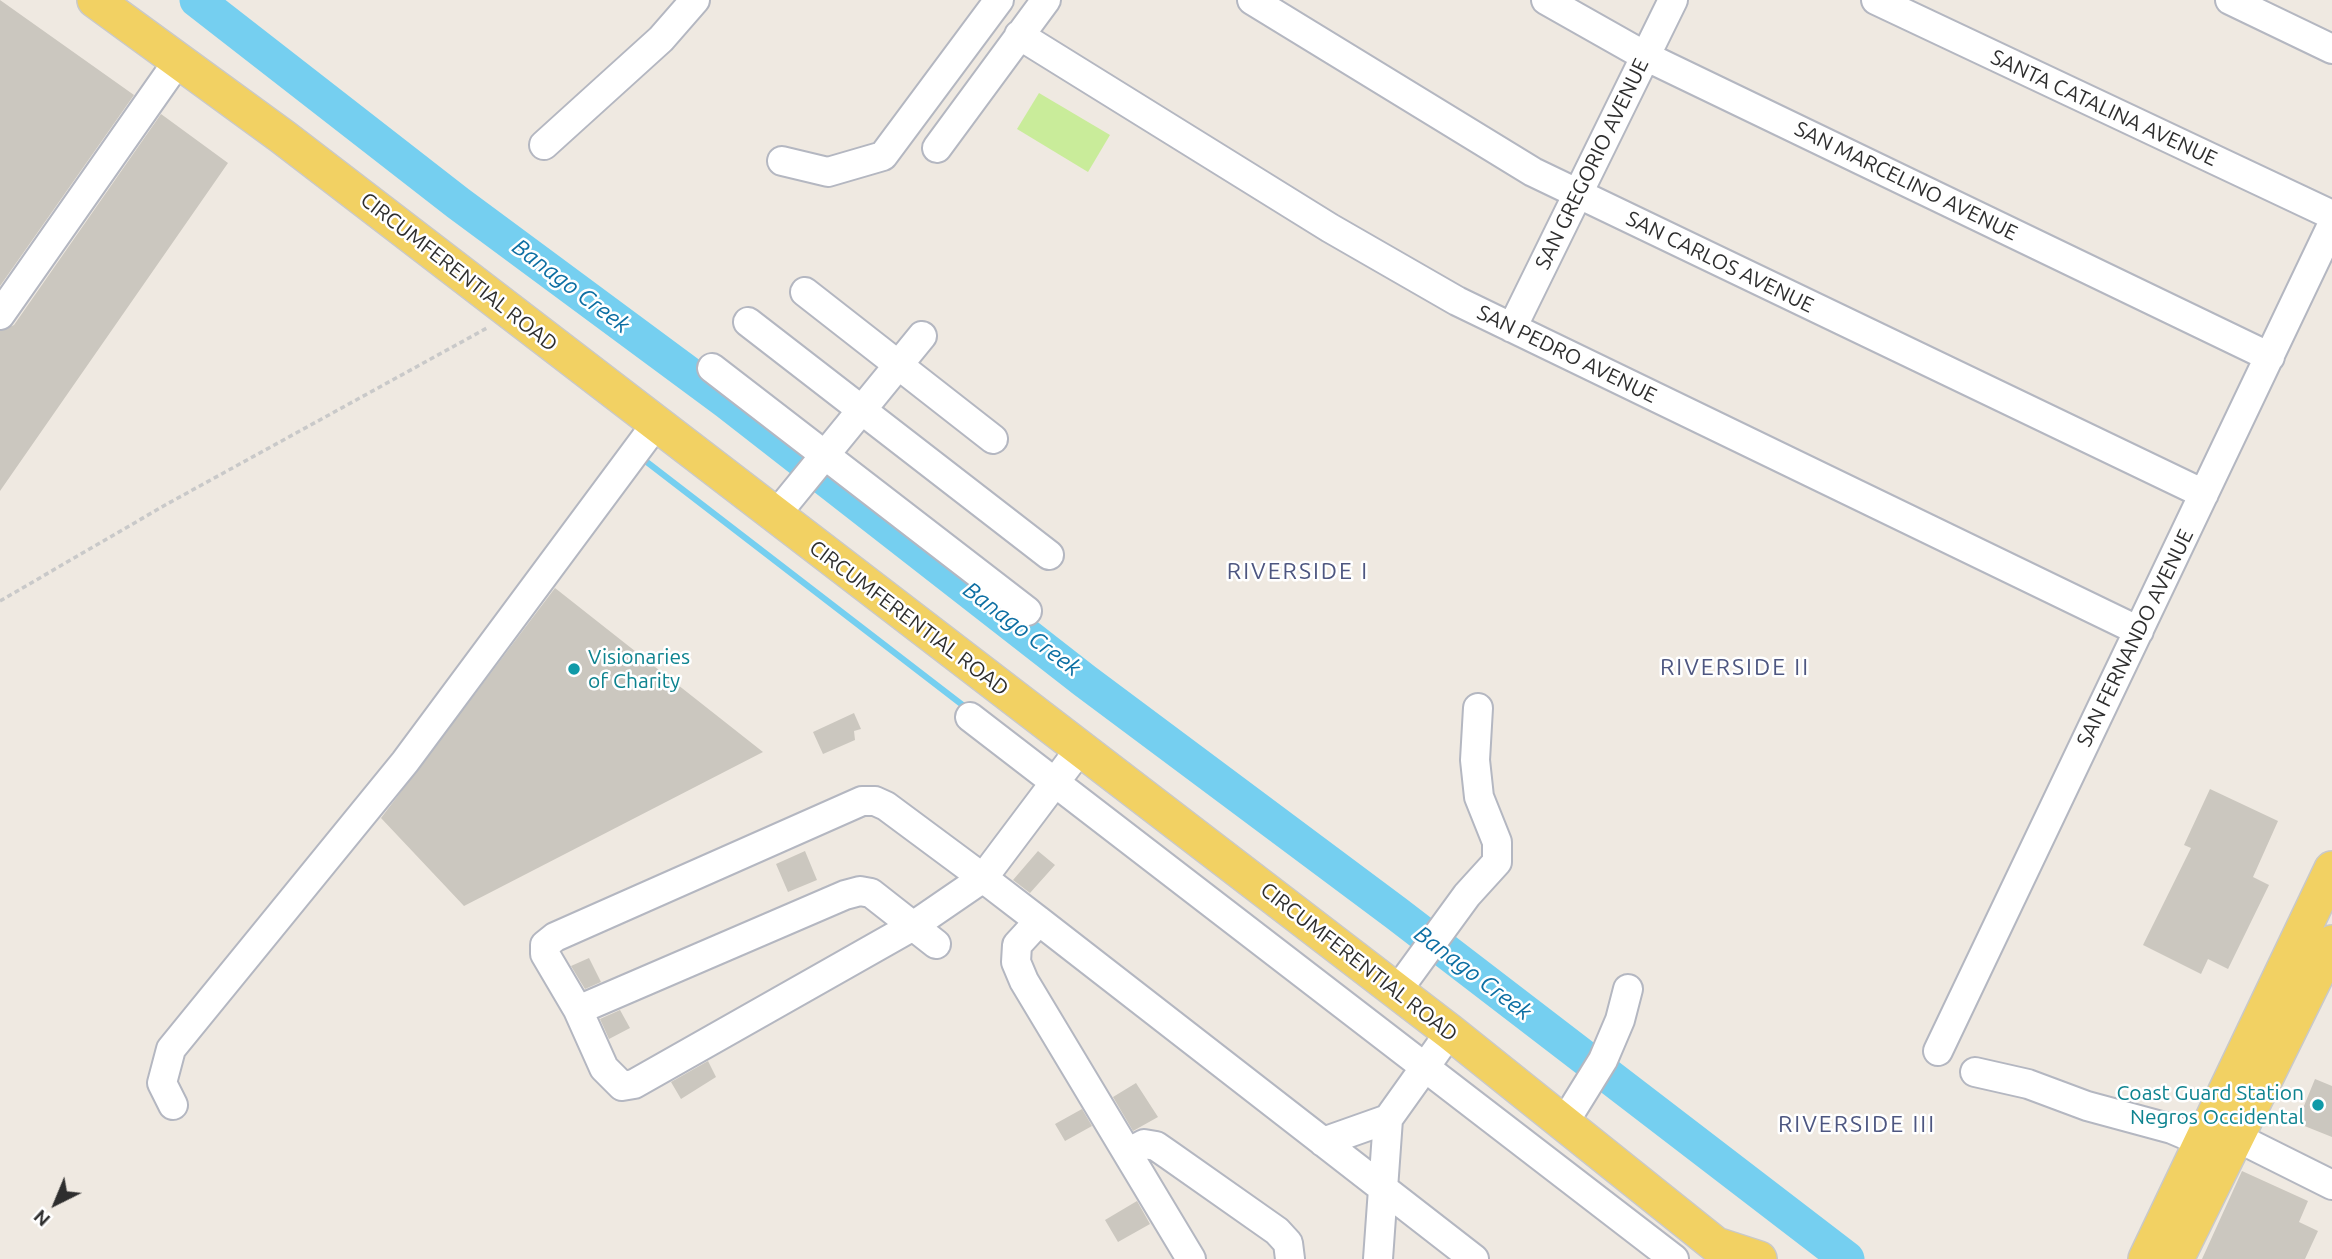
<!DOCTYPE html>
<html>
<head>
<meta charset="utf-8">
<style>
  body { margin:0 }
  #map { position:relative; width:2332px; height:1259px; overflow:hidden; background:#efe9e1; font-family:Ubuntu,sans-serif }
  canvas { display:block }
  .north { position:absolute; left:21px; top:1168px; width:70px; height:70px; -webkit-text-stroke:5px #fff; paint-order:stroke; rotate:223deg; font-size:19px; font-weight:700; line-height:28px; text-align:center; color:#2e2e2e }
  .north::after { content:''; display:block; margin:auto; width:24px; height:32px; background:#2e2e2e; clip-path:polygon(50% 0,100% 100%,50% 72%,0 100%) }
</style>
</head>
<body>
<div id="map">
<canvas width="2332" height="1259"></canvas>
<div class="north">N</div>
</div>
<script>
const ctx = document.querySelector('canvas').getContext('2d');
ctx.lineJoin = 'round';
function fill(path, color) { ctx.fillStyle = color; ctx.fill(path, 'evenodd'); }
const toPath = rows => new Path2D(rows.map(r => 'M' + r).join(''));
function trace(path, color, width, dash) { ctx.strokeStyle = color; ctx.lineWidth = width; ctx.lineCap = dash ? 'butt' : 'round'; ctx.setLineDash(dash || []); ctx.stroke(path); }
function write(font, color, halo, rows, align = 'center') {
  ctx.font = font + ' Ubuntu,sans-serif'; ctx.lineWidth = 5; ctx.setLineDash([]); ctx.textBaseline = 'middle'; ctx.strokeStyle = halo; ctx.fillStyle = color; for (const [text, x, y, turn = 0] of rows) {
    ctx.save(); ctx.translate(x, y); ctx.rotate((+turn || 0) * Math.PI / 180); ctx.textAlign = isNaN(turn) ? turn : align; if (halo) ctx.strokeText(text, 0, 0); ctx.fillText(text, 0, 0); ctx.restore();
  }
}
const pitch = toPath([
  [1039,93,1110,135,1088,172,1017,129]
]);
const stream = toPath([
  [639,456,969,710]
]);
const river = toPath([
  [197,0,458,203,727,402,1085,681,1396,913,1847,1259]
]);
const building = toPath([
  [0,0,134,95,0,286],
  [161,114,228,163,0,491,0,331,14,325],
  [555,588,763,752,464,906,381,818],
  [854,713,861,729,854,731,855,740,823,754,813,732],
  [2210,789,2278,821,2253,877,2269,885,2228,969,2208,959,2201,974,2143,945,2191,848,2184,845],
  [805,851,817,880,788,892,776,864],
  [1038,851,1055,865,1030,893,1013,880],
  [589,958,601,982,585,989,571,966],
  [620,1010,630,1028,609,1039,600,1019],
  [708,1061,716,1077,681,1099,671,1082],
  [2315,1079,2332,1086,2332,1137,2297,1123],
  [1136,1083,1158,1117,1133,1131,1113,1097],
  [1082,1109,1092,1126,1065,1141,1055,1124],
  [2242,1171,2308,1201,2299,1222,2318,1231,2305,1259,2202,1259],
  [1137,1201,1150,1224,1118,1242,1105,1220]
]);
const path = toPath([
  [0,601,167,504,487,328]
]);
const minor = toPath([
  [1252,0,1533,172,2204,494],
  [1546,0,1645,56,2270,357],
  [1876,0,2332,215],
  [2230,0,2332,49],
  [1019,35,1330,228,1457,301,2139,631],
  [544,145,661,39,695,0],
  [937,148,1046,0],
  [782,161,828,172,883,156,999,0],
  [805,292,993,439],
  [0,315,178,61],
  [748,322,1049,555],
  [1512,328,1673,0],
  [712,368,1027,611],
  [775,516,922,336],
  [970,717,1674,1259],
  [1080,749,983,878,913,926,634,1084,622,1086,604,1068,578,1010,545,954,545,945,555,937,862,801,875,801,886,806,983,878,1039,921,1474,1259],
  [1039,921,1017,945,1016,962,1024,981,1191,1259],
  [1397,991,1467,895,1497,862,1497,842,1479,797,1475,760,1478,708],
  [578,1010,845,895,860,891,871,893,936,944],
  [1938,1051,2332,225],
  [1975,1072,2028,1084,2087,1106,2172,1129,2219,1149],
  [173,1105,162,1083,171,1049,405,762,656,424],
  [1564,1123,1603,1060,1620,1020,1628,989],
  [2236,1137,2332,1185],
  [1323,1142,1388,1119],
  [1129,1152,1144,1144,1156,1146,1169,1155,1277,1231,1288,1243,1290,1259],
  [1378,1259,1388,1119,1450,1032]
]);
const major = toPath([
  [95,0,283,137,1450,1032,1716,1245,1728,1259],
  [1716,1245,1759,1259],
  [2146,1259,2332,869],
  [2176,1259,2332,943]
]);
const markers = [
  [574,669,7,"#0f9aa8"],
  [2318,1105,7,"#0f9aa8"]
];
const streetNames = [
  ["SANTA CATALINA AVENUE",2104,108,25],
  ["SAN GREGORIO AVENUE",1592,164,-64],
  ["SAN MARCELINO AVENUE",1906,181,26],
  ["SAN CARLOS AVENUE",1720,262,26],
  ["CIRCUMFERENTIAL ROAD",459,272,38],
  ["SAN PEDRO AVENUE",1567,354,26],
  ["CIRCUMFERENTIAL ROAD",909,618,37],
  ["SAN FERNANDO AVENUE",2135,638,-64],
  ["CIRCUMFERENTIAL ROAD",1359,962,38]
];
const cultureNames = [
  ["Visionaries",588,657],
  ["of Charity",588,681],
  ["Coast Guard Station",2304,1093,"right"],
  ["Negros Occidental",2304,1117,"right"]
];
const waterNames = [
  ["Banago Creek",571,286,37],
  ["Banago Creek",1022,629,37],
  ["Banago Creek",1473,973,37]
];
const neighbourhoodNames = [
  ["RIVERSIDE I",1298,571],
  ["RIVERSIDE II",1735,667],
  ["RIVERSIDE III",1857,1124]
];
fill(pitch, '#c9ec9a');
trace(stream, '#75cff0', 6);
trace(river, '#75cff0', 35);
fill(building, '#cbc7bf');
trace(minor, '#b4b7c1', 32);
trace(major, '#c9c9c9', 38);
trace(path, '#c9c9c9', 3.5, [5, 3.5]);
trace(minor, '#fff', 28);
trace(major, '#f2d163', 35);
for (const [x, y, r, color] of markers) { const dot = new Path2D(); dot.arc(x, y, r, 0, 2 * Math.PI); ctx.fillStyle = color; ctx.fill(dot); trace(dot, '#fff', 2.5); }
write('21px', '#2e2e2e', '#fff', streetNames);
write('21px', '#0d838f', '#fff', cultureNames, 'left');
write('italic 23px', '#0d6fa3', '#fff', waterNames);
ctx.letterSpacing = '2px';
write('23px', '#4d5680', '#fff', neighbourhoodNames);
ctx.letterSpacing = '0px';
</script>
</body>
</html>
